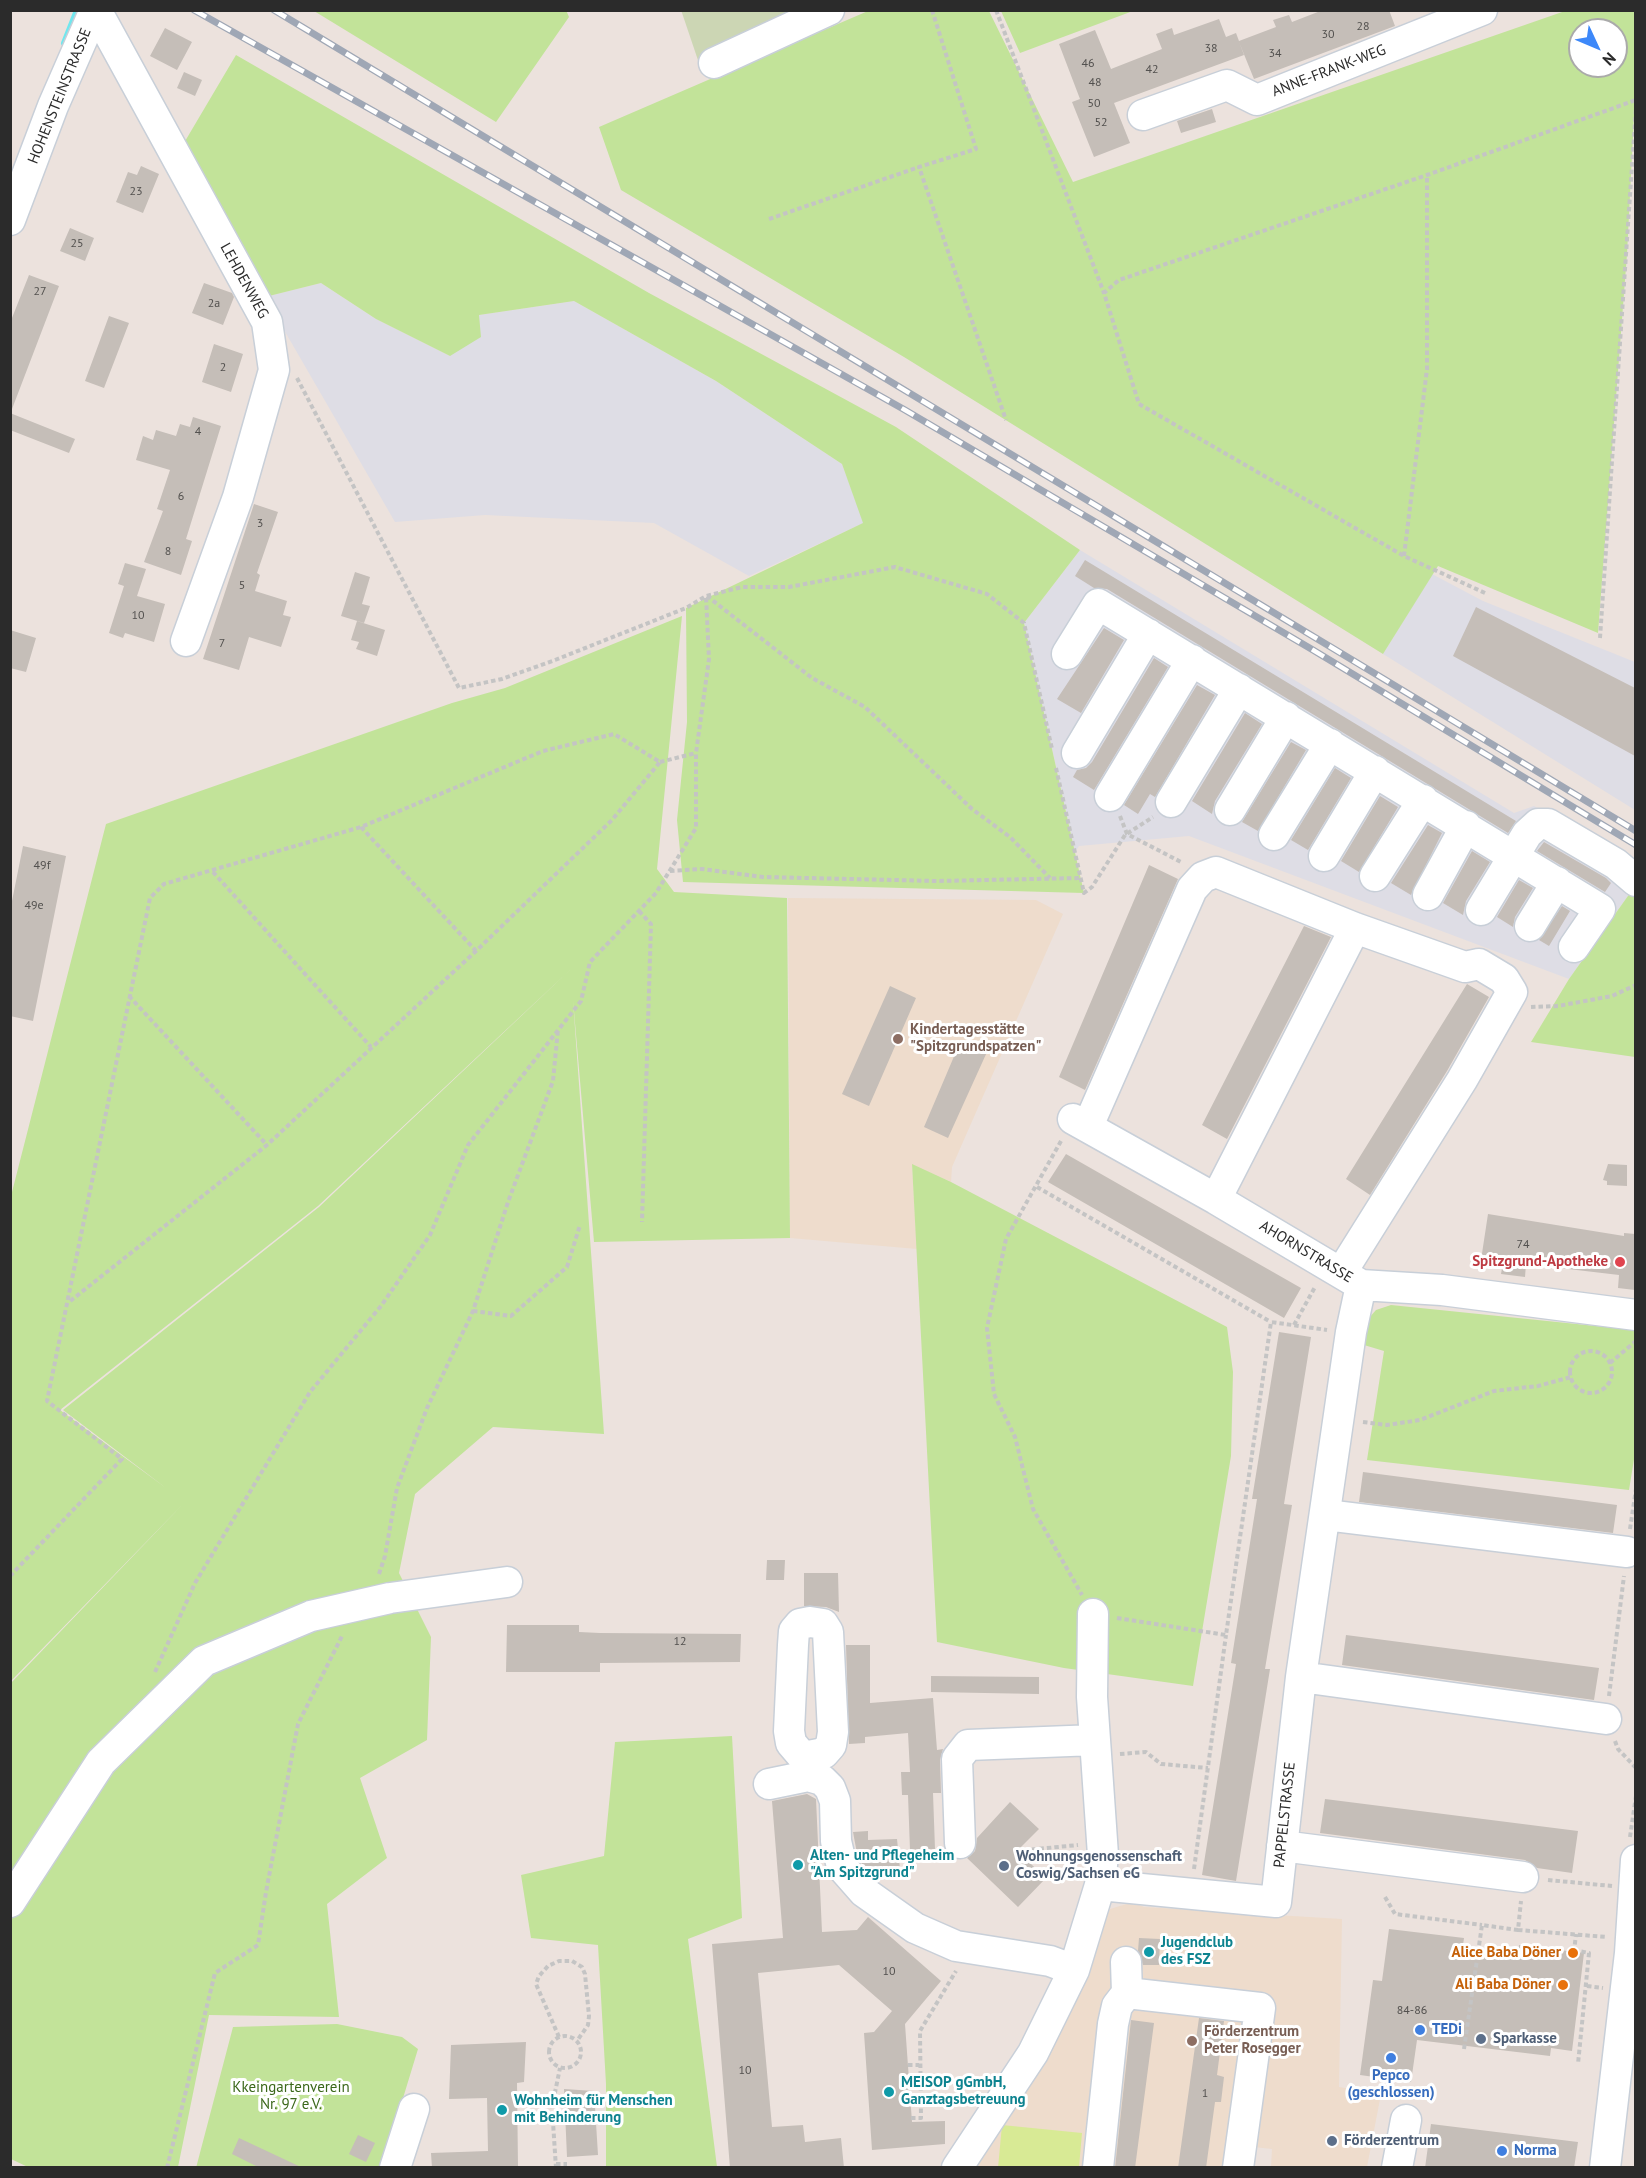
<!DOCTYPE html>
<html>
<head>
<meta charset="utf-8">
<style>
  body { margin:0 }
  #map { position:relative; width:1646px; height:2178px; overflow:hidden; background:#ece2dd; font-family:"PT Sans",sans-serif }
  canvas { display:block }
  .frame { position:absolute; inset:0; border:12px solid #2b2b2b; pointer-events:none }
  .north { position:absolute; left:1568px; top:18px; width:60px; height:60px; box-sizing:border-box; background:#fff; border:2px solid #aaa; border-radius:50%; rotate:134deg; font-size:16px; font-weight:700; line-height:24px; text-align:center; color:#2b2b2b }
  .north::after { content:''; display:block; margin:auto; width:21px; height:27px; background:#3d88f9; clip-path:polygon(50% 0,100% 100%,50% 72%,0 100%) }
</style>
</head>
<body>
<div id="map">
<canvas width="1646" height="2178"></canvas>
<div class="frame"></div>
<div class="north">N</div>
</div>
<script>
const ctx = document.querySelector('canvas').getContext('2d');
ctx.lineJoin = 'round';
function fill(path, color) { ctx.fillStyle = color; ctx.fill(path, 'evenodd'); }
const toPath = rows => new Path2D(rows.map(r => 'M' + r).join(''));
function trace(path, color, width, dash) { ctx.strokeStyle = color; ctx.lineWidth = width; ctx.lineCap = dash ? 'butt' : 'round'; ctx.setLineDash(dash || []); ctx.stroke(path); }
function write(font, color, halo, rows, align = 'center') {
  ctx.font = font + ' "PT Sans",sans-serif'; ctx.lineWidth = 6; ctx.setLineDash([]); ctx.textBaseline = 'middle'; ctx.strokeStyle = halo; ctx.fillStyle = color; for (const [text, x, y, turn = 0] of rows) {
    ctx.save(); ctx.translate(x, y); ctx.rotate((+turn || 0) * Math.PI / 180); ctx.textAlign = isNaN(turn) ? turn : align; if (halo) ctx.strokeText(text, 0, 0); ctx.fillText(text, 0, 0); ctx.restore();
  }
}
const industrial = toPath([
  [321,283,376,319,450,356,479,315,574,301,716,381,842,464,864,523,749,576,654,523,485,515,395,522,265,297],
  [1080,550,1514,813,1534,806,1635,866,1635,886,1569,979,1189,836,1079,846,1075,852,1024,623],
  [1432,574,1483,601,1635,662,1635,810,1383,654]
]);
const education = toPath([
  [788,898,1036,900,1063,914,952,1167,951,1182,912,1165,917,1249,790,1238],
  [1133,1902,1144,1907,1342,1919,1339,2087,1381,2094,1367,2167,1271,2167,1272,2149,1254,2147,1224,2163,1223,2167,968,2168,1103,1920,1110,1909]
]);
const green = toPath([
  [566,10,569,17,496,122,314,11],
  [868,11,989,11,1073,182,1565,11,1635,11,1635,97,1627,254,1598,633,1438,566,1383,654,904,357,621,190,599,127],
  [1580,30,1616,30,1616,66,1580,66],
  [1001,11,1133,11,1020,53],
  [236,55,649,293,896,427,1080,550,1024,623,1084,893,683,882,677,820,687,722,686,608,863,523,842,464,716,381,574,301,479,315,481,337,450,356,376,319,321,283,265,297,181,148],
  [682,616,657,869,674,892,787,898,790,1238,594,1242,573,1000,604,1434,493,1427,415,1494,399,1573,431,1637,427,1740,360,1778,387,1858,327,1904,339,2017,209,2015,178,2167,30,2168,11,2159,10,1684,185,1502,11,1681,11,1196,106,824,452,703,505,688],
  [571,969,319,1207,63,1410,166,1488,60,1410,318,1206],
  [1635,886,1635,1057,1531,1042,1569,979],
  [912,1164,951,1182,1227,1327,1233,1372,1231,1456,1193,1686,1064,1668,937,1642],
  [1391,1305,1635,1330,1636,1447,1629,1490,1367,1460,1384,1351,1364,1345,1369,1318,1376,1310],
  [732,1736,742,1918,688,1939,717,2167,606,2167,606,2084,598,1945,531,1938,521,1875,604,1856,615,1742],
  [337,2024,402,2037,418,2049,382,2167,196,2168,233,2027]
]);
const cemetery = toPath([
  [681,10,799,11,701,69]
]);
const pitch = toPath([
  [1002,2125,1082,2133,1079,2167,998,2168]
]);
const stream = toPath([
  [64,43,77,10]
]);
const building = toPath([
  [1323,10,1389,10,1395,26,1254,79,1239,42,1244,55,1114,103,1130,143,1094,157,1072,102,1080,99,1059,44,1095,30,1111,69,1162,49,1156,34,1172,28,1174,35,1219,19,1226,37,1236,33,1239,41,1276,27,1273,20,1289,15,1292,22],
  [165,28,192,42,177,70,150,56],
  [184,72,202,80,195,96,177,88],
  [1212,109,1216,122,1181,133,1177,121],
  [141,166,159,174,143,213,116,202,128,172,137,175],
  [70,228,94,238,85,261,60,251],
  [29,275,59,286,12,409,10,323],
  [204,283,232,293,234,297,223,325,192,313],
  [109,316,129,323,104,388,85,381],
  [214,344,243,354,231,392,202,382],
  [10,413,75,439,69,453,10,430],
  [193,417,221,426,186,539,192,541,181,575,144,562,163,511,157,509,170,470,136,460,143,436,153,440,156,430,176,436,180,424,190,427],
  [254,504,278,512,257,573,260,575,255,591,287,601,283,615,291,617,281,647,249,637,239,670,203,659],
  [1085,560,1516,821,1508,833,1107,589,1094,588,1075,576],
  [125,563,146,569,137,596,165,604,154,642,125,633,123,638,109,633,124,586,118,584],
  [355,572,370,577,362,604,370,606,364,623,341,616],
  [1476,607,1635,688,1635,756,1453,656],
  [357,621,385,630,377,656,356,649,359,642,351,640],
  [1104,628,1124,640,1081,713,1057,699],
  [10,630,36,638,26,672,10,668],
  [1154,658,1168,667,1094,790,1073,777,1077,770,1086,768,1092,762],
  [1197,685,1215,695,1155,797,1150,794,1138,814,1124,805],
  [1245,713,1262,724,1215,801,1212,814,1192,801],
  [1291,742,1306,750,1258,831,1242,822],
  [1335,768,1351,778,1308,850,1291,840],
  [1380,796,1398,807,1359,872,1341,861],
  [1428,825,1442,833,1411,895,1391,883],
  [1544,842,1606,878,1611,883,1605,892,1537,851],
  [23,846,66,856,33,1021,10,1016,10,911],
  [1472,851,1490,862,1466,901,1463,915,1443,903],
  [1149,865,1178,879,1085,1090,1059,1077],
  [1519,880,1533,888,1515,917,1513,927,1497,917],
  [1562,906,1570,911,1549,946,1539,940],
  [1304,926,1331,937,1227,1139,1202,1125],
  [1467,984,1489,997,1447,1071,1370,1195,1346,1179],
  [890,986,916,998,869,1106,842,1094],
  [961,1040,987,1052,948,1138,924,1127],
  [1066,1154,1301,1288,1284,1318,1048,1182],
  [1608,1164,1627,1165,1627,1186,1607,1185,1607,1181,1603,1180],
  [1488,1214,1624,1236,1624,1233,1635,1234,1635,1290,1618,1288,1619,1275,1526,1264,1525,1277,1501,1274,1503,1263,1481,1260],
  [1279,1332,1311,1337,1284,1504,1292,1505,1265,1669,1270,1669,1236,1881,1202,1875,1236,1664,1231,1663,1257,1499,1252,1499],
  [1363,1472,1617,1505,1613,1533,1359,1502],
  [767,1560,785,1560,784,1580,766,1580],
  [804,1573,838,1573,839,1612,826,1607,804,1606],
  [507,1625,579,1625,579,1632,600,1633,741,1634,740,1662,600,1663,600,1672,506,1672],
  [1346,1635,1599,1668,1594,1700,1342,1665],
  [846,1645,870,1645,870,1703,933,1698,937,1750,943,1749,940,1760,941,1793,933,1793,935,1849,910,1850,908,1795,902,1795,901,1772,910,1772,908,1733,865,1737,865,1743,849,1744],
  [931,1676,1039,1677,1039,1694,931,1692],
  [807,1794,816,1799,822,1932,857,1930,868,1917,941,1981,905,2024,912,2122,945,2121,945,2144,872,2150,864,2033,874,2032,892,2011,839,1965,758,1973,772,2127,803,2125,805,2142,841,2138,844,2168,730,2168,712,1944,783,1938,772,1801],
  [1325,1799,1578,1831,1572,1873,1537,1868,1525,1860,1320,1833],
  [1010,1802,1039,1829,1017,1851,1046,1878,1018,1907,967,1858,975,1851,977,1838],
  [868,1831,868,1840,897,1839,900,1869,868,1871,858,1859,853,1832],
  [1389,1929,1464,1938,1462,1952,1518,1959,1519,1945,1584,1953,1572,2051,1551,2048,1550,2056,1417,2040,1411,2082,1360,2075,1373,1980,1382,1981],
  [1139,1938,1160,1939,1159,1965,1143,1965,1138,1951],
  [1199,2018,1224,2021,1217,2075,1224,2077,1221,2102,1215,2102,1206,2168,1178,2168],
  [1131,2020,1154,2023,1135,2168,1115,2168],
  [526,2042,524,2082,517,2083,518,2168,432,2168,431,2153,488,2151,487,2098,449,2099,451,2045],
  [564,2089,594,2091,598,2155,567,2157],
  [1431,2124,1578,2142,1574,2168,1425,2168],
  [358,2135,375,2143,366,2162,349,2154],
  [239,2138,303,2168,260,2168,232,2154]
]);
const path = toPath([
  [932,10,976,149,919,167,1006,420],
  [996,10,1104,293],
  [769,219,919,167],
  [297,378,459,688,502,679,555,660,686,608,706,596,742,587,789,587,895,567,987,594,1024,623,1052,749],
  [1404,556,1427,369,1427,175],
  [1485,593,1404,556,1139,404,1104,293,1119,280,1427,175,1636,100],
  [707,596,812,678,865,707,972,809,1010,837,1050,878],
  [1600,638,1636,107],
  [660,762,696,753],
  [1056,768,1084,893,1092,887,1125,835,1153,817],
  [1120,816,1127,834,1183,863],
  [361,827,476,951],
  [670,871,702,869,763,877,937,881,1081,878],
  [213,872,371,1047],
  [639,911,651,924,642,1222],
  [129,996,267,1145],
  [1531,1007,1558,1006,1612,996,1636,985],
  [1061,1141,1006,1239,987,1328,994,1394,1015,1437,1033,1509,1082,1595],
  [1037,1187,1271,1322],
  [473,1311,511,1316,567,1267,580,1225],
  [1294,1325,1315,1287],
  '1570 1372a21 21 0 1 1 42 0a21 21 0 1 1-42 0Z',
  [1610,1363,1636,1341],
  [1363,1422,1387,1425,1420,1420,1494,1391,1538,1386,1571,1377],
  [1630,1529,1636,1489],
  [379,1574,385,1556,397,1488,427,1408,473,1311,508,1202,553,1081,558,1029],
  [10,1576,122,1459,47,1401,150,898,164,884,361,827,543,751,614,734,660,762,612,820,476,951,267,1145,69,1302],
  [1117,1618,1226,1635,1271,1322,1327,1330],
  [155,1672,195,1583,310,1392,381,1306,430,1235,468,1145,581,1001,590,962,656,893,696,828,696,753,709,659,706,596],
  [1609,1696,1624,1576],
  [1615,1741,1618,1749,1636,1768],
  [1120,1754,1146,1752,1161,1764,1208,1768],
  [1630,1837,1636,1796],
  [1017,1851,1078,1845],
  [1194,1869,1226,1635],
  [1548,1880,1612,1886],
  [1385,1897,1395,1914,1482,1925],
  [1518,1930,1607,1937],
  [1574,1950,1589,1953,1578,2064],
  [1574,1952,1576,1934],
  [1587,1986,1603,1988],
  '549 2052a16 16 0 1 1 32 0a16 16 0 1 1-32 0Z',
  [559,2037,536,1984,539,1976,548,1966,559,1961,572,1961,582,1967,585,1974,589,2016,588,2025,577,2041],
  [1464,2049,1482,1925,1518,1930,1521,1901],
  [908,2065,919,2065],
  [911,2118,921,2118,920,2031,956,1971],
  [517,2121,565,2119],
  [556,2164,567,2164],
  [167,2168,215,1973,258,1945,266,1892,298,1724,343,1634],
  [556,2168,552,2107,560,2068]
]);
const minor = toPath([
  [96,10,267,322,274,370,238,497,186,641],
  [714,63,829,10],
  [1143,115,1227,85,1257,100,1482,10],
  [10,220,53,106,95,10],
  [1067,654,1098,604,1600,909,1574,947],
  [1077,753,1148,634],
  [1110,796,1192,660],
  [1171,802,1239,689],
  [1230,810,1286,717],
  [1274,835,1330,744],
  [1324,856,1375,771],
  [1375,876,1423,800],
  [1428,895,1466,826],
  [1481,910,1527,834,1538,824,1548,824,1616,864,1636,881],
  [1530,926,1557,882],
  [1073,1119,1216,1199,1361,1285,1442,1290,1636,1315],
  [1088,1126,1192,889,1203,877,1216,872,1355,928,1465,967,1479,964,1504,979,1512,992,1462,1080,1341,1273],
  [1216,1199,1355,928],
  [1326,1515,1627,1552],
  [1093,1614,1092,1697,1103,1855,1100,1885,1276,1902,1301,1677,1351,1332,1361,1285],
  [810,1622,823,1624,828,1632,833,1732,831,1745,824,1753,803,1757,791,1743,789,1731,793,1645,794,1631,800,1624,810,1622],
  [1301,1677,1606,1719],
  [769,1784,808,1776,822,1780,830,1788,835,1801,836,1841,842,1867,864,1892,915,1928,956,1946,1050,1961,1074,1970],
  [960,1843,957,1759,968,1745,1095,1740],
  [1282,1846,1523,1877],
  [10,1902,101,1762,204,1661,311,1616,390,1598,507,1582],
  [1126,1962,1127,1993,1260,2008,1238,2168],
  [395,2168,414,2109],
  [957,2168,1033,2053,1074,1970,1100,1885],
  [1098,2168,1113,2024,1117,2006,1127,1993],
  [1397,2168,1406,2120],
  [1605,2168,1630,1953,1636,1860]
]);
const rail = toPath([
  [194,10,905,410,1313,650,1636,845],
  [274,10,1636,831]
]);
const markers = [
  [898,1039,6,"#8d6e63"],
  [1620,1262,6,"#e0444e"],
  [798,1865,6,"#0f9aa8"],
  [1004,1866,6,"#5c6f8a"],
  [1149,1952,6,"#0f9aa8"],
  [1573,1953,6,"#e8710a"],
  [1563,1985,6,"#e8710a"],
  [1420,2030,6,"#3f7fe0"],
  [1481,2039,6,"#5c6f8a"],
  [1192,2041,6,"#8d6e63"],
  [1391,2058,6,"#3f7fe0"],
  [889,2092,6,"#0f9aa8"],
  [502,2110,6,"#0f9aa8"],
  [1332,2141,6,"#5c6f8a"],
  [1502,2151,6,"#3f7fe0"]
];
const numberNames = [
  ["28",1363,27],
  ["30",1328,35],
  ["38",1211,49],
  ["34",1275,54],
  ["46",1088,64],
  ["42",1152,70],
  ["48",1095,83],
  ["50",1094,104],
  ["52",1101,123],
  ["23",136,192],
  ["25",77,244],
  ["27",40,292],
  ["2a",214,304],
  ["2",223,368],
  ["4",198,432],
  ["6",181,497],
  ["3",260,524],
  ["8",168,552],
  ["5",242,586],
  ["10",138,616],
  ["7",222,644],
  ["49f",42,866],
  ["49e",34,906],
  ["74",1523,1245],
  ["12",680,1642],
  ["10",889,1972],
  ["84-86",1412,2011],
  ["10",745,2071],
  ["1",1205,2094]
];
const streetNames = [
  ["ANNE-FRANK-WEG",1329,71,-21],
  ["HOHENSTEINSTRASSE",60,96,-68],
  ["LEHDENWEG",244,281,61],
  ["AHORNSTRASSE",1306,1252,31],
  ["PAPPELSTRASSE",1285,1815,-84]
];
const educationNames = [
  ["Kindertagesstätte",910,1030],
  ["\"Spitzgrundspatzen\"",910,1047],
  ["Förderzentrum",1204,2032],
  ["Peter Rosegger",1204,2049]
];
const healthNames = [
  ["Spitzgrund-Apotheke",1608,1262]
];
const cultureNames = [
  ["Alten- und Pflegeheim",810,1856],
  ["\"Am Spitzgrund\"",810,1873],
  ["Jugendclub",1161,1943],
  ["des FSZ",1161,1960],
  ["MEISOP gGmbH,",901,2083],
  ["Ganztagsbetreuung",901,2100],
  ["Wohnheim für Menschen",514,2101],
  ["mit Behinderung",514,2118]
];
const serviceNames = [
  ["Wohnungsgenossenschaft",1016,1857],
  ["Coswig/Sachsen eG",1016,1874],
  ["Sparkasse",1493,2039],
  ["Förderzentrum",1344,2141]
];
const foodNames = [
  ["Alice Baba Döner",1561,1953],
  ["Ali Baba Döner",1551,1985]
];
const shopNames = [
  ["TEDi",1432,2030],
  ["Pepco",1391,2076,"center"],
  ["(geschlossen)",1391,2093,"center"],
  ["Norma",1514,2151]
];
const parkNames = [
  ["Kkeingartenverein",291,2088],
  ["Nr. 97 e.V.",291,2105]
];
fill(industrial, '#dedde5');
fill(education, '#eedccc');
fill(green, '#c2e399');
fill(cemetery, '#ccd6b4');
fill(pitch, '#d8ea95');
trace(stream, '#70e7ee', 6);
fill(building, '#c5beb8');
trace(minor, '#c8cfd8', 33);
trace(path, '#c4c4c4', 4, [4.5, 3]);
trace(minor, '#fff', 30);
trace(rail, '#9fa7b5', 7);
trace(rail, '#fff', 4.5, [14]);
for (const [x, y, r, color] of markers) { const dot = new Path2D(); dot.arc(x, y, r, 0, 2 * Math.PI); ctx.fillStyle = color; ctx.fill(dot); trace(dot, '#fff', 2); }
write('12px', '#52504e', null, numberNames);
write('15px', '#2b2b2b', '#fff', streetNames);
write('bold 15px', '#785e54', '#fff', educationNames, 'left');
write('bold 15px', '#be3a42', '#fff', healthNames, 'right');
write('bold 15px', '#0d838f', '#fff', cultureNames, 'left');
write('bold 15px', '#4e5e75', '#fff', serviceNames, 'left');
write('bold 15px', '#c56008', '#fff', foodNames, 'right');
write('bold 15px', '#366cbe', '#fff', shopNames, 'left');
write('15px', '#3b681a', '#fff', parkNames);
</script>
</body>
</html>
